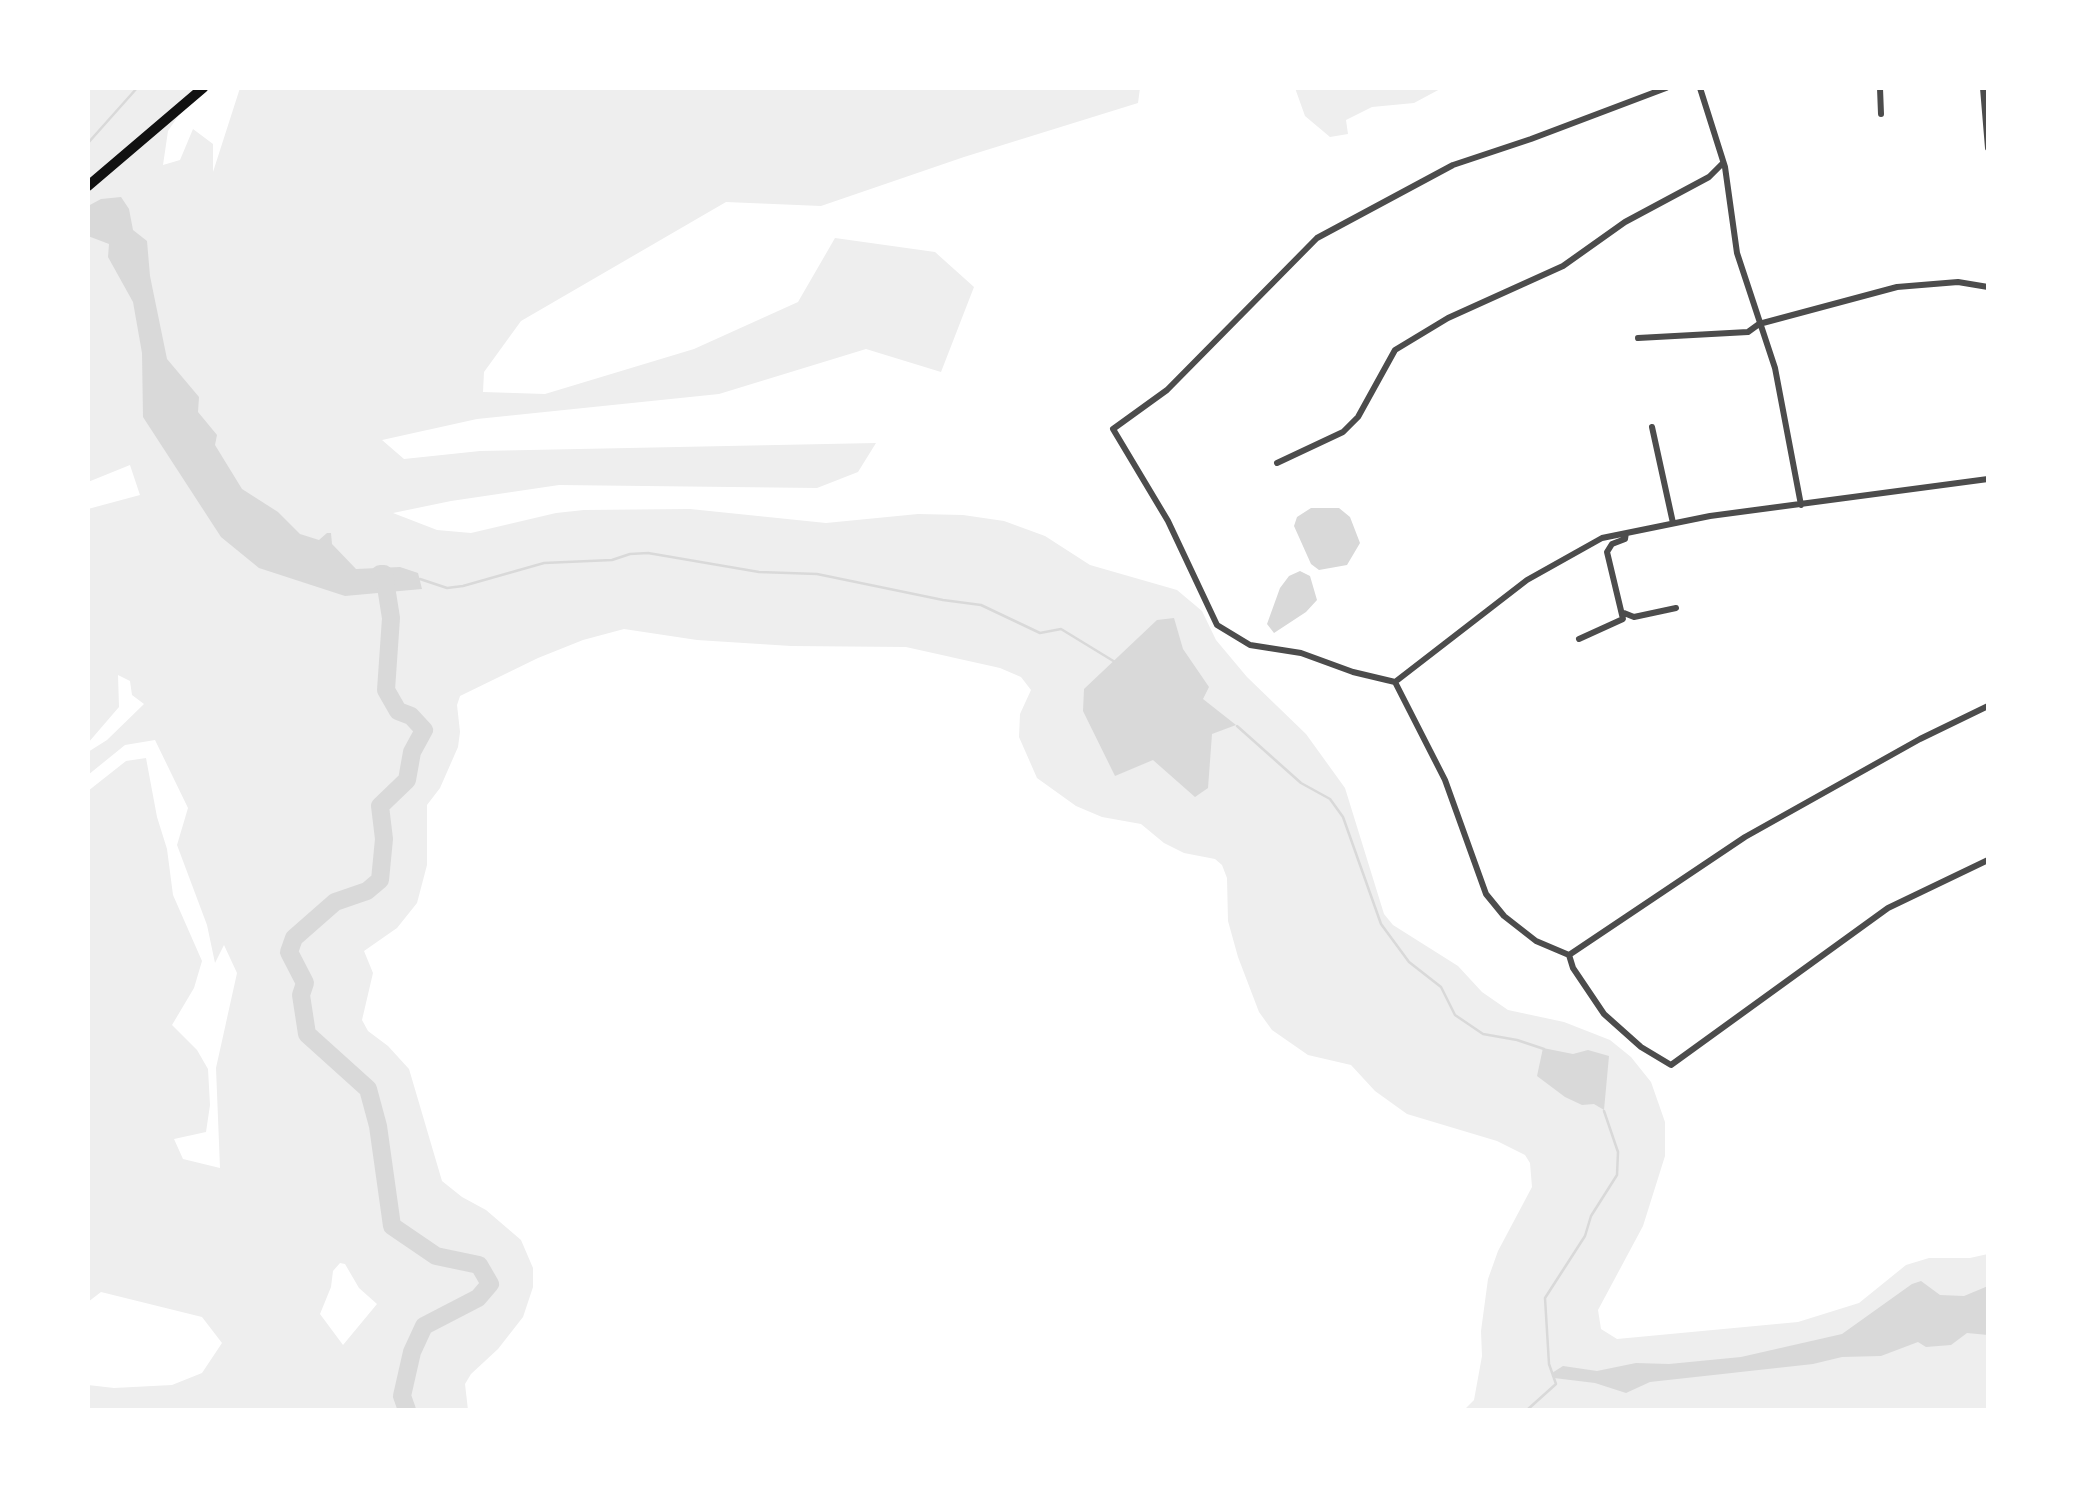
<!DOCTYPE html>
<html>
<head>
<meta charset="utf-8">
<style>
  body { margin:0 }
  #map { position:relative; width:2076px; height:1498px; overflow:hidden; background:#fff; font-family:"Fira Sans",sans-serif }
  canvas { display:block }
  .frame { position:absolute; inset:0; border:90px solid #fff; pointer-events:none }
</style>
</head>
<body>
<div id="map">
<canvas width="2076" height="1498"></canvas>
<div class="frame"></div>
</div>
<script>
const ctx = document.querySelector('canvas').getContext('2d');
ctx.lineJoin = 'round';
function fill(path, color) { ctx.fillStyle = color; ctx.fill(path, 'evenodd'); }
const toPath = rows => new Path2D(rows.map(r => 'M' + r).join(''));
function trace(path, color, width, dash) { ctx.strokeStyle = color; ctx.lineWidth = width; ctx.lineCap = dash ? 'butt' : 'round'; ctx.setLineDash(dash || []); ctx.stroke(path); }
const green = toPath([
  [88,88,197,88,168,131,163,165,180,160,193,129,213,144,213,172,240,88,1140,88,1138,103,964,157,821,206,726,202,521,321,484,372,483,392,545,394,694,349,798,302,835,238,935,252,974,287,941,372,866,349,719,394,477,419,382,440,404,459,480,451,876,443,858,472,817,488,559,485,451,501,393,513,437,530,471,533,556,513,584,510,690,509,826,523,918,514,963,515,1004,521,1045,536,1090,565,1177,590,1202,611,1216,640,1247,677,1306,734,1345,788,1384,914,1393,925,1458,966,1482,992,1508,1010,1564,1022,1610,1040,1631,1057,1651,1082,1665,1122,1665,1156,1643,1226,1598,1310,1601,1329,1617,1339,1798,1322,1859,1303,1906,1265,1929,1258,1970,1258,1988,1254,1988,1410,1464,1410,1474,1400,1482,1356,1481,1331,1488,1279,1498,1251,1532,1187,1530,1163,1525,1155,1497,1141,1407,1114,1375,1091,1351,1065,1308,1055,1272,1030,1259,1012,1238,957,1228,921,1227,878,1222,865,1215,859,1184,853,1164,843,1141,824,1102,817,1076,806,1037,778,1019,737,1020,714,1031,690,1021,677,1000,668,906,647,791,646,697,640,624,629,583,640,538,658,460,696,457,705,460,732,458,747,440,788,427,805,427,865,417,903,397,928,364,951,373,973,362,1020,368,1031,388,1046,409,1069,442,1181,462,1197,486,1210,521,1240,533,1268,533,1287,523,1317,498,1349,471,1374,465,1384,468,1410,88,1410,88,1385,114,1388,172,1385,202,1373,222,1343,202,1317,101,1292,88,1302,88,791,126,761,146,758,157,817,167,849,173,895,202,961,194,988,172,1025,197,1050,208,1069,210,1105,206,1132,174,1139,183,1159,220,1168,216,1068,237,973,224,945,215,963,207,925,177,845,188,808,155,740,125,745,88,775,88,752,107,740,144,704,132,695,130,681,118,675,119,707,88,743,88,509,140,495,130,465,88,482],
  [340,1263,345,1264,359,1288,377,1304,343,1345,320,1314,331,1287,333,1271],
  [1295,88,1442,88,1414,103,1372,107,1346,120,1348,134,1330,137,1305,116]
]);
const water = toPath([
  [121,197,129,209,133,230,147,241,150,276,167,359,199,397,198,412,217,435,215,445,242,489,278,512,300,534,319,540,327,533,331,533,332,544,356,569,400,567,418,573,422,589,345,596,259,568,221,537,143,417,142,353,133,302,108,257,109,244,88,236,88,206,101,199],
  [1311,508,1339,508,1350,517,1360,543,1347,565,1319,570,1311,564,1294,526,1297,517],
  [1300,571,1310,576,1317,600,1306,612,1274,633,1267,624,1280,588,1289,576],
  [1174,618,1183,649,1209,687,1203,699,1236,725,1212,734,1208,788,1195,797,1153,760,1115,776,1083,711,1084,689,1157,620],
  [1543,1048,1573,1054,1588,1050,1609,1056,1604,1110,1594,1104,1582,1105,1565,1097,1537,1076],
  [1921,1281,1940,1295,1964,1296,1988,1286,1988,1335,1967,1333,1951,1345,1926,1347,1918,1342,1881,1356,1842,1357,1813,1364,1650,1382,1626,1393,1595,1383,1554,1378,1552,1373,1563,1366,1597,1371,1636,1363,1669,1364,1741,1357,1842,1334,1912,1284]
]);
const stream = toPath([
  [88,143,137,88],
  [420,579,447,588,463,586,544,563,612,560,630,554,648,553,759,572,817,574,943,600,981,605,1040,633,1061,629,1115,662],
  [1237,726,1301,783,1330,799,1343,817,1381,924,1409,962,1441,987,1455,1015,1483,1034,1517,1040,1544,1049],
  [1527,1410,1556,1384,1549,1364,1545,1298,1585,1236,1591,1216,1617,1175,1618,1152,1604,1111]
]);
const river = toPath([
  [380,574,384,574,391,618,386,690,398,711,411,716,424,730,412,752,407,780,380,806,384,839,380,880,367,891,335,902,294,938,289,952,305,983,301,995,307,1034,368,1089,378,1126,392,1226,436,1256,479,1265,490,1284,478,1298,424,1326,412,1352,402,1396,407,1410]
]);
const minor = toPath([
  [1700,88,1725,167,1737,253,1775,368,1801,505],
  [1880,88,1881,114],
  [1983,88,1988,148],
  [1638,338,1748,332,1759,324,1897,287,1958,282,1988,287],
  [1652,427,1673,523],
  [1277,463,1343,432,1358,417,1395,350,1448,318,1563,266,1625,222,1709,177,1723,163],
  [1624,613,1634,617,1676,608],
  [1579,639,1623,619,1607,552,1612,544,1625,539,1626,533],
  [1395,682,1353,672,1301,653,1250,645,1217,625,1168,521,1113,429,1167,390,1317,238,1453,165,1531,139,1666,88],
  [1395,682,1527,580,1602,538,1710,516,1988,479],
  [1395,682,1445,780,1486,894,1504,916,1536,941,1569,955],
  [1569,955,1573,968,1604,1014,1641,1047,1671,1065,1888,908,1988,860],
  [1569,955,1745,837,1920,739,1988,706]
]);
const trunk = toPath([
  [88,186,203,88]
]);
fill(green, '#eee');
fill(water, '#d9d9d9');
trace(stream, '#d9d9d9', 2.5);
trace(river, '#d9d9d9', 18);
trace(minor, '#4c4c4c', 6);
trace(trunk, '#111', 10);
</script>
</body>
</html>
